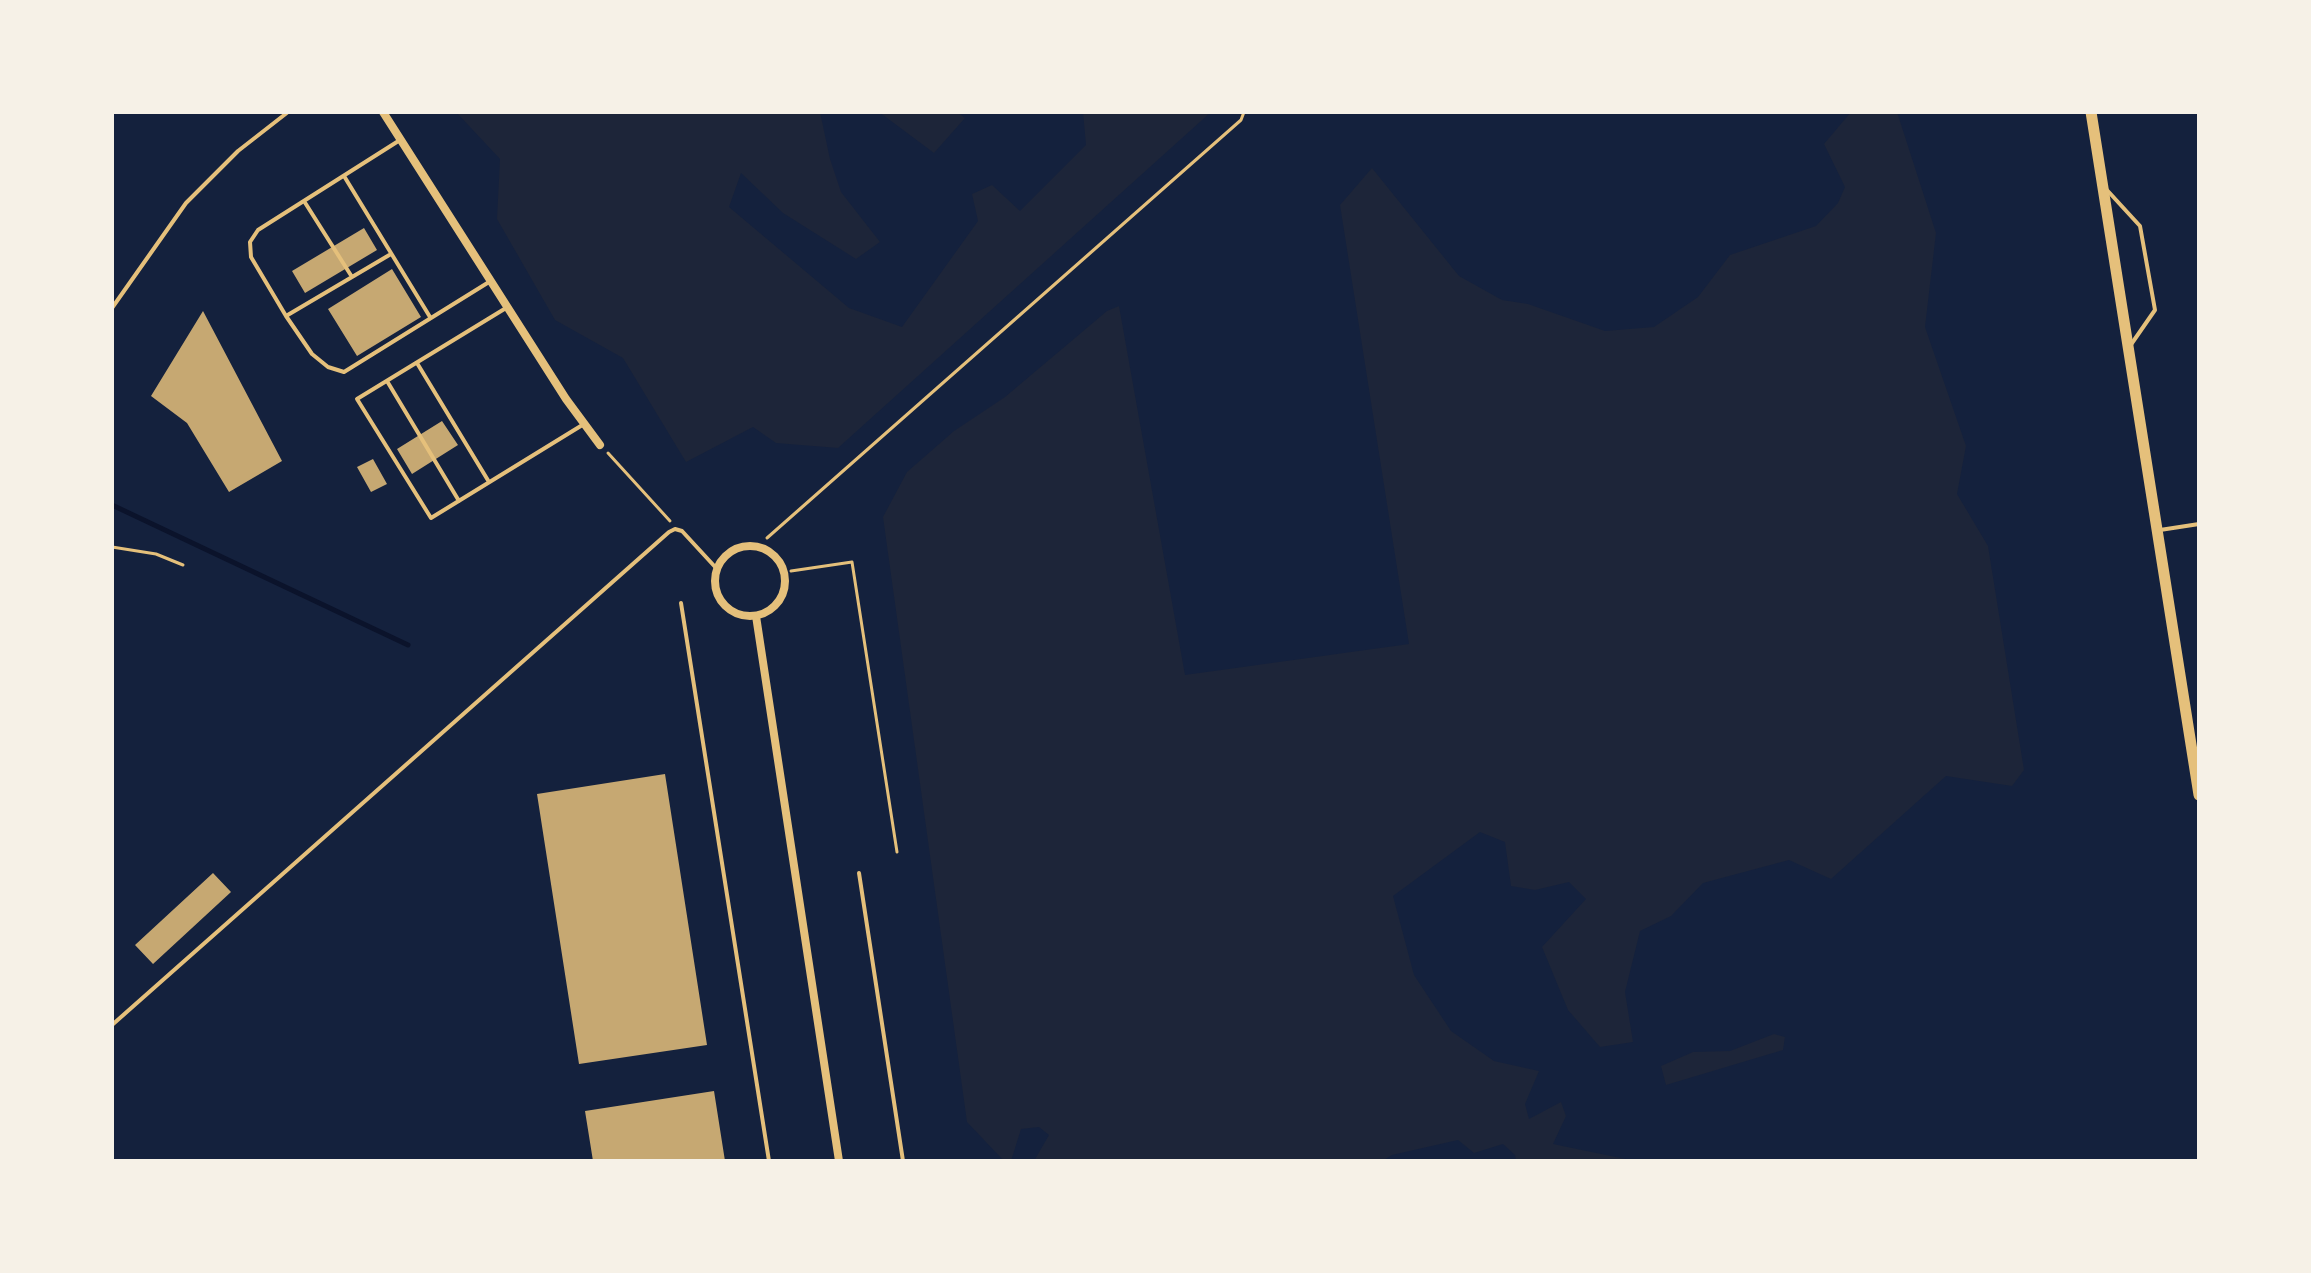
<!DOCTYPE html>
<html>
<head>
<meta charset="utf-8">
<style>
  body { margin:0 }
  #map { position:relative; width:2311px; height:1273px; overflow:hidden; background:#14213d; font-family:Georgia,serif }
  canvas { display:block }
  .frame { position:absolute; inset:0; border:114px solid #f6f1e7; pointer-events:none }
</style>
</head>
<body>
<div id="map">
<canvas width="2311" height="1273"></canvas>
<div class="frame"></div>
</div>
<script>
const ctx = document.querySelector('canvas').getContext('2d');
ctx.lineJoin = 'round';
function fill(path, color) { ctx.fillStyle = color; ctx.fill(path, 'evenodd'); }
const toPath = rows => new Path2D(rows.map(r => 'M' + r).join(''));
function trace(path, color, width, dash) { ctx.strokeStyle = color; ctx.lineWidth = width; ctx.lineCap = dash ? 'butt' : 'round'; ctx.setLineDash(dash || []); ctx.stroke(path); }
const green = toPath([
  [456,112,820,112,830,159,841,192,880,242,856,259,783,213,741,173,729,207,849,308,902,327,978,221,972,194,992,185,1020,211,1086,145,1083,112,1211,112,838,448,776,443,753,427,686,462,623,358,555,320,497,219,500,159],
  [879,112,957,112,965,118,934,153],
  [1851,112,1897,112,1936,233,1925,327,1966,446,1957,494,1988,546,2024,770,2012,786,1946,776,1831,879,1789,860,1703,883,1671,916,1640,931,1625,992,1633,1042,1600,1047,1568,1010,1542,947,1586,899,1569,882,1535,890,1511,886,1505,842,1480,832,1393,896,1414,975,1451,1031,1494,1061,1539,1071,1525,1104,1529,1119,1561,1102,1566,1116,1553,1144,1635,1161,1516,1161,1515,1155,1503,1144,1474,1153,1458,1140,1392,1155,1382,1161,1034,1161,1049,1135,1039,1127,1021,1129,1011,1161,1004,1161,967,1122,883,517,907,472,954,431,1005,397,1107,311,1119,306,1185,675,1409,644,1340,205,1372,168,1459,276,1502,300,1528,304,1605,331,1654,327,1698,297,1730,255,1816,226,1838,203,1845,187,1824,144],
  [1774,1034,1785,1037,1783,1050,1666,1085,1661,1066,1693,1052,1730,1051]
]);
const stream = toPath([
  [112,505,408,645]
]);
const building = toPath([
  [364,228,377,250,305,293,292,271],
  [392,269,421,317,357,356,328,309],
  [203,311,282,461,229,492,187,423,151,396],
  [442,421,458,445,412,474,397,449],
  [373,459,387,484,371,492,357,467],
  [665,774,707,1045,579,1064,537,794],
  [213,873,231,892,153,964,135,945],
  [714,1091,725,1161,593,1161,585,1111]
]);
const path = toPath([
  [608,453,670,521],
  [767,538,1241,120,1244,112],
  [112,547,156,554,183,565],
  [791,571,852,562,897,852]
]);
const service = toPath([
  [400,140,258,230,250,242,251,257,286,316,312,354,328,367,344,372,489,282],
  [344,176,430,317],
  [2106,189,2140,226,2155,310,2130,346],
  [304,201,352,277],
  [112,308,186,203,238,151,288,112],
  [506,308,357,399,431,518,584,424],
  [286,316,391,254],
  [417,363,489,482],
  [387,381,459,501],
  [2160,530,2199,524],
  [681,603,769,1161],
  [859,873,903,1161],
  [112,1025,669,532,675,529,682,531,717,569]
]);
const minor = toPath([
  [383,112,566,399,600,445],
  '715 581a35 35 0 1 1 70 0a35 35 0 1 1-70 0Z',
  [756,616,839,1161]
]);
const tertiary = toPath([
  [2091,112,2199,795]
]);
fill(green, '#1d2539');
trace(stream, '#0b132b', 5);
fill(building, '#c6a872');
trace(path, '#e5c07b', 3);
trace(service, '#e5c07b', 4);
trace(minor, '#e5c07b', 8);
trace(tertiary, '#e5c07b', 11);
</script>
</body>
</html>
